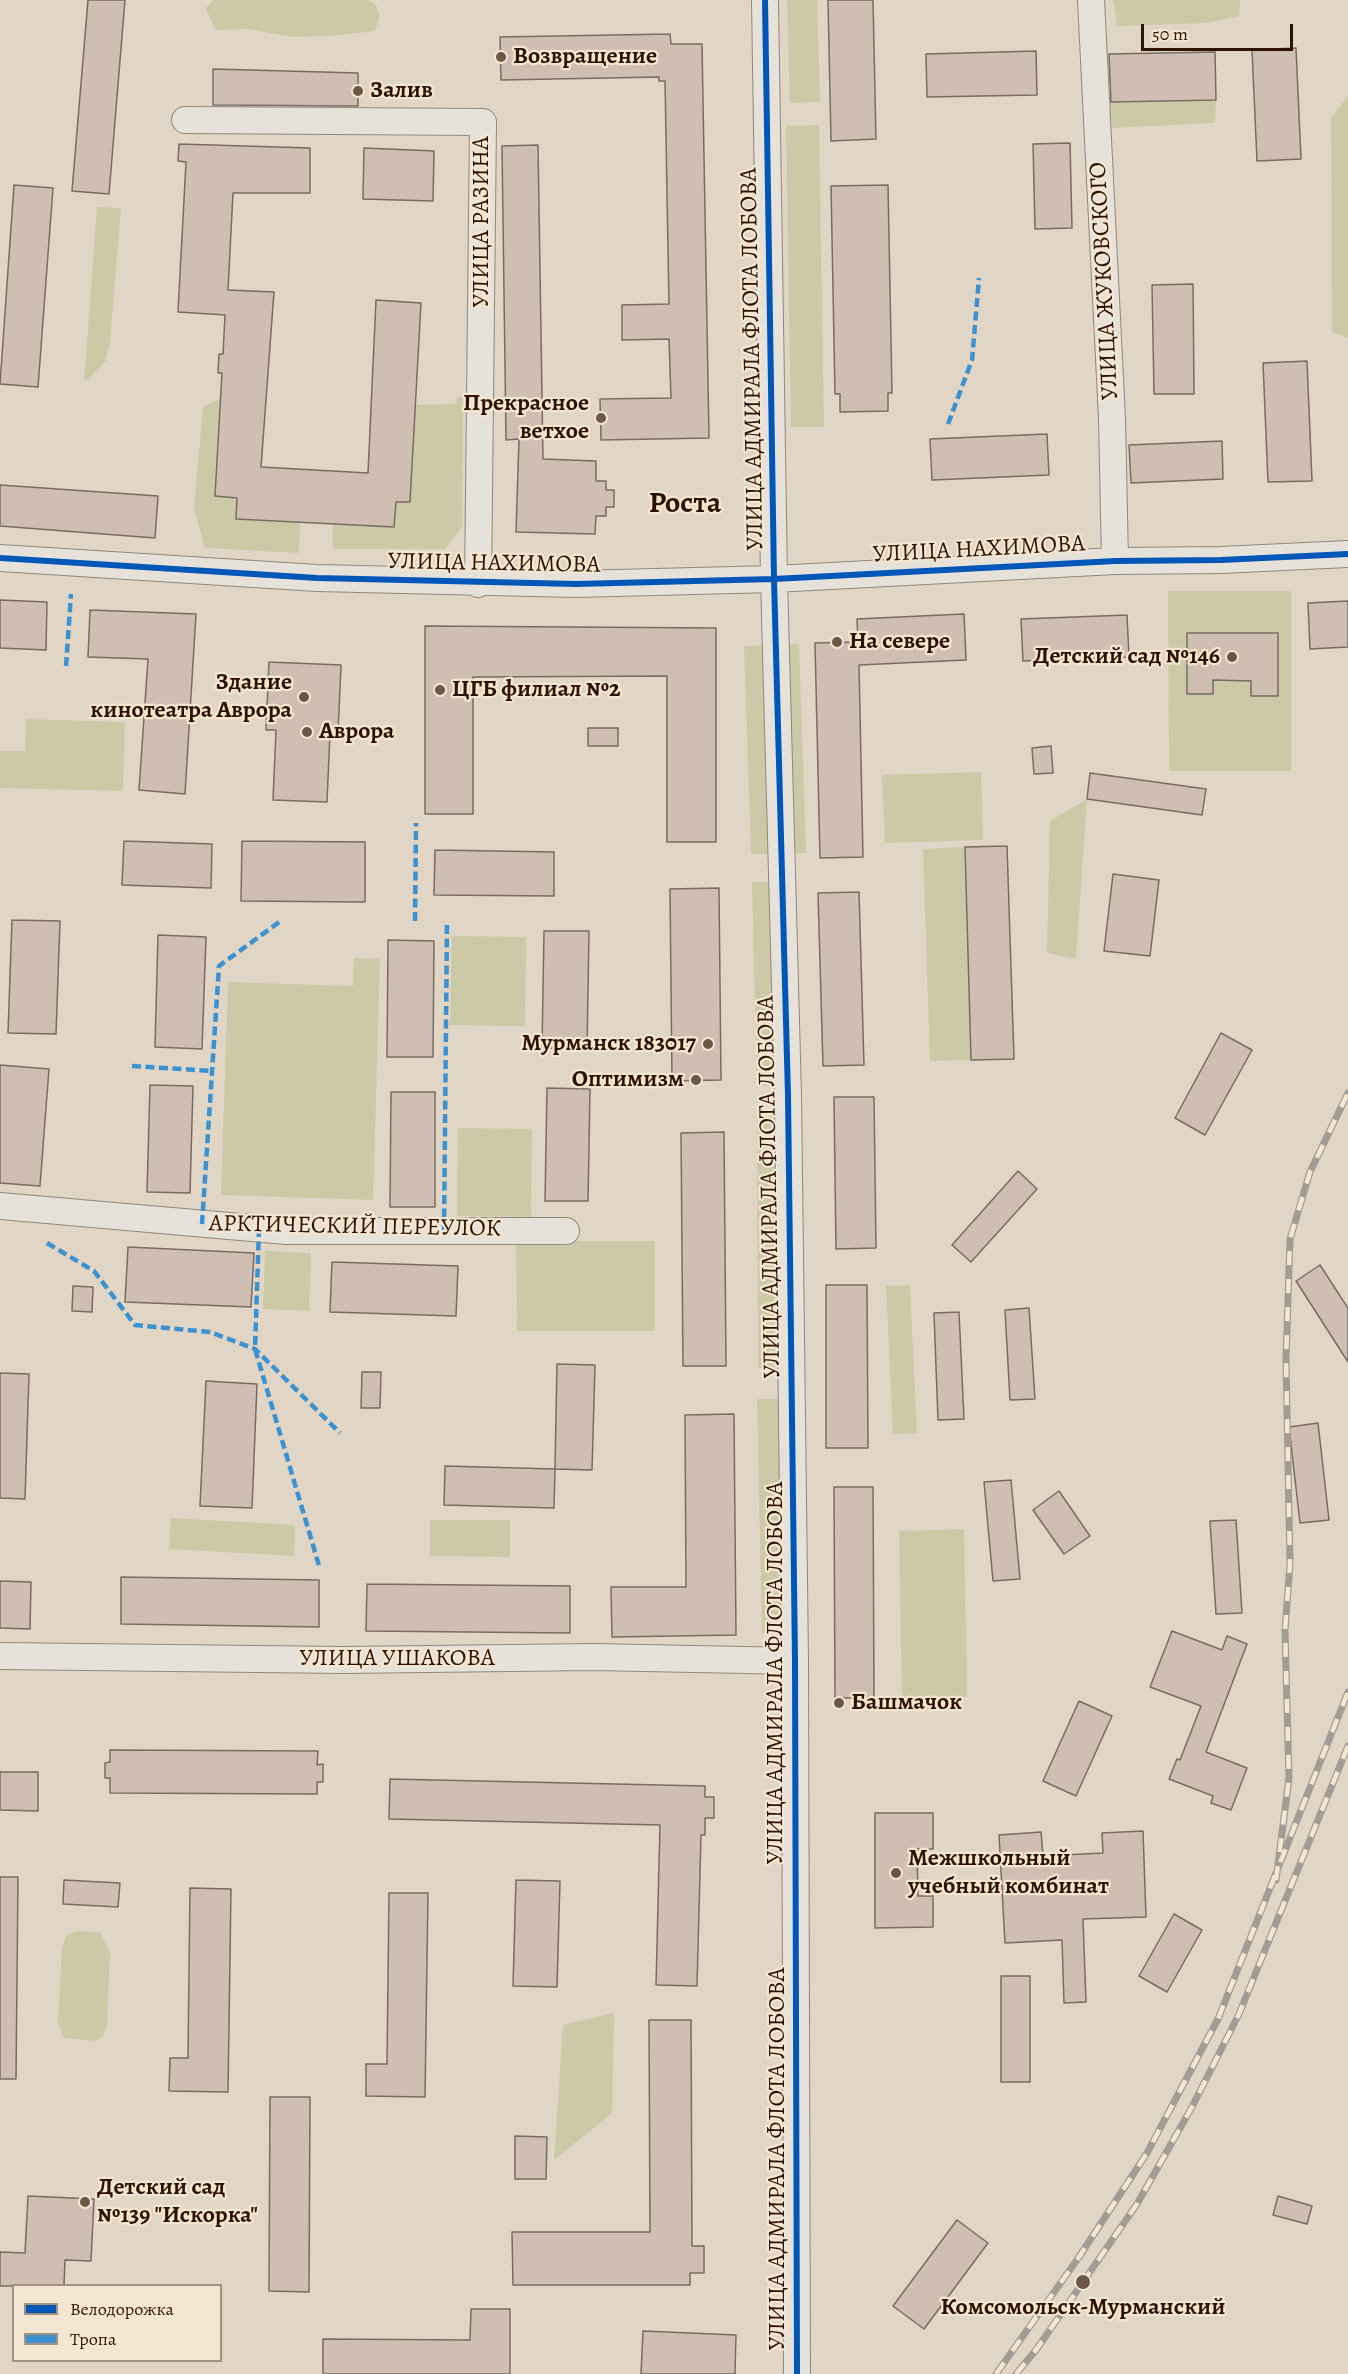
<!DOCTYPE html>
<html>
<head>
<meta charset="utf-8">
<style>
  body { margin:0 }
  #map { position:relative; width:1348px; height:2374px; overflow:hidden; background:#e1d6c5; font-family:Alegreya,serif }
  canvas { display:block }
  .legend { position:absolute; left:12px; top:2284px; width:210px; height:78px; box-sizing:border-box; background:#f3e6d2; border:2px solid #a4927f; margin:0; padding:8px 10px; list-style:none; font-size:18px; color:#2e1303 }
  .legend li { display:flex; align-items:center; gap:12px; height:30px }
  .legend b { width:30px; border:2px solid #a4927f }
  .scale { position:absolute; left:1141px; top:24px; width:152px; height:27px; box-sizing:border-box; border:3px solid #2e1303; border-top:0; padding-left:8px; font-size:18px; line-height:21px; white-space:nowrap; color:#2e1303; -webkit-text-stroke:4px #f3e6d2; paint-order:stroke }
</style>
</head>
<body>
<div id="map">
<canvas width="1348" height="2374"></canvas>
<ul class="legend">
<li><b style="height:8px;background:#0057b8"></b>Велодорожка</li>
<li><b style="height:8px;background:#3c92d1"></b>Тропа</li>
</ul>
<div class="scale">50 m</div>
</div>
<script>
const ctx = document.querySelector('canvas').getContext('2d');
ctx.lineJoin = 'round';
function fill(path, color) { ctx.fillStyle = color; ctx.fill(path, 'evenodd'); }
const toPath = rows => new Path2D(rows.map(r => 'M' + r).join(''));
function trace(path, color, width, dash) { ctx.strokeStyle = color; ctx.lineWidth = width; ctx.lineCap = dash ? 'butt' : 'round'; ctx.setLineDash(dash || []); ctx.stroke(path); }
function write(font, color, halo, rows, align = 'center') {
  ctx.font = font + ' Alegreya,serif'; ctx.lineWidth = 4.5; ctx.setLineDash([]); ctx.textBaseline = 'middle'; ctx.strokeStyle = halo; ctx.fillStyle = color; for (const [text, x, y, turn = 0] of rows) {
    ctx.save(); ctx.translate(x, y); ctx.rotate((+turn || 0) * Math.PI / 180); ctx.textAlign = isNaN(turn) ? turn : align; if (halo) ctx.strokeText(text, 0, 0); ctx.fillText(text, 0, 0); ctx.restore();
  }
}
const green = toPath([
  [213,0,368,0,376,5,380,16,375,31,331,36,292,37,249,29,215,30,206,8],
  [787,0,817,0,820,102,790,103],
  [1113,0,1240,0,1239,16,1206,23,1117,26],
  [1348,96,1348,338,1332,332,1331,118],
  [1216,100,1215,123,1112,128,1110,102],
  [819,125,824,427,791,427,786,126],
  [97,207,121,208,110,343,105,362,84,383],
  [463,396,462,527,445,549,333,549,333,524,394,527,396,502,410,502,415,405,455,404,457,398],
  [220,399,215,496,237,498,300,522,299,553,205,548,194,508,203,407],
  [1168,591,1291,591,1291,771,1169,771],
  [1187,633,1278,633,1277,696,1251,696,1251,681,1213,680,1213,694,1187,694],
  [799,644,806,853,789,853,782,645],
  [769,645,776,854,751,854,744,646],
  [26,719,125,722,123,791,0,788,0,751,25,751],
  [981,772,983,840,885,843,882,775],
  [1087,799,1076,959,1047,953,1050,821],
  [965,847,971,1060,930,1061,923,849],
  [752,882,776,882,781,1086,757,1086],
  [452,936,526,937,525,1026,450,1025],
  [354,958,380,959,373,1200,221,1195,228,982,353,986],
  [757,1116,781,1116,782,1368,758,1368],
  [458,1128,532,1129,531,1217,457,1216],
  [516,1241,655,1241,655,1331,517,1331],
  [265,1251,311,1253,309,1311,263,1309],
  [910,1285,917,1433,893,1434,886,1286],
  [757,1399,782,1399,786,1633,762,1633],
  [171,1518,295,1525,294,1556,169,1549],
  [430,1520,510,1520,510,1557,430,1556],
  [964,1529,967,1697,902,1698,899,1531],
  [77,1931,100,1932,110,1953,107,2027,103,2036,96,2041,64,2038,58,2023,62,1947,66,1936],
  [614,2013,612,2113,554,2160,563,2025]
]);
const building = toPath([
  [88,0,125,0,109,194,72,191,88,0],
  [828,0,873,0,876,139,831,141,828,0],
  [670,34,671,44,702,44,709,438,601,440,600,399,671,398,669,339,622,340,622,305,669,304,665,81,659,81,659,77,501,80,500,37,670,34],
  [1296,48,1301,159,1257,161,1252,50,1296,48],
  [1036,51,1037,95,927,97,926,54,1036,51],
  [1215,52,1216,100,1111,102,1109,54,1215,52],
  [213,69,358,73,358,106,213,105,213,69],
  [1070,143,1072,228,1035,229,1033,144,1070,143],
  [179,144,310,148,310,193,233,193,228,290,274,292,261,467,368,473,376,300,421,303,410,502,396,502,394,527,236,519,237,498,215,496,222,373,218,373,219,354,223,354,225,315,178,312,186,162,178,161,179,144],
  [538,145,543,459,596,461,596,481,606,481,606,490,614,490,614,507,606,507,606,516,596,516,595,534,516,532,519,439,506,440,502,146,538,145],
  [364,148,434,151,433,201,363,199,364,148],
  [14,185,53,188,38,387,0,384,14,185],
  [888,185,892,393,888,393,888,411,840,412,840,394,835,394,831,186,888,185],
  [1193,284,1194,394,1154,394,1152,285,1193,284],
  [1307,361,1312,481,1268,482,1263,363,1307,361],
  [1047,434,1049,475,932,480,930,439,1047,434],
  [1222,441,1223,479,1131,483,1129,445,1222,441],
  [0,485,158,496,155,538,0,526,0,485],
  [0,600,47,602,46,650,0,648,0,600],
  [1348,601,1348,647,1310,649,1308,603,1348,601],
  [90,610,196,614,185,794,139,790,148,659,88,657,90,610],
  [964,614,966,660,859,665,863,857,820,858,815,643,858,642,857,619,964,614],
  [1127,615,1129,657,1023,661,1021,619,1127,615],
  [425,626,716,628,716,842,667,842,667,676,473,677,473,814,425,814,425,626],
  [1187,633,1278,633,1278,696,1251,696,1251,681,1213,680,1213,694,1187,694,1187,633],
  [269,662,341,665,338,733,330,733,327,802,273,800,276,730,266,730,269,662],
  [588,728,618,728,618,746,588,746,588,728],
  [1051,746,1053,773,1034,774,1032,748,1051,746],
  [1090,773,1206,789,1202,815,1087,799,1090,773],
  [124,841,212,844,211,888,122,885,124,841],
  [242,841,365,842,365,902,241,901,242,841],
  [1007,846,1014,1059,971,1060,965,847,1007,846],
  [435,850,554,852,554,896,434,895,435,850],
  [1113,874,1159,880,1150,956,1104,951,1113,874],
  [719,888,721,1080,672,1081,670,889,719,888],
  [859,892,864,1065,823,1066,818,893,859,892],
  [12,920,60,921,56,1034,8,1033,12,920],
  [544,931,589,931,587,1049,542,1048,544,931],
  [158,935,206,937,202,1049,155,1047,158,935],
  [388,940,434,941,433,1057,387,1057,388,940],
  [1221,1033,1252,1050,1205,1135,1175,1118,1221,1033],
  [0,1065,49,1069,40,1186,0,1183,0,1065],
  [150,1085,193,1086,190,1193,147,1192,150,1085],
  [547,1088,590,1089,588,1201,545,1201,547,1088],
  [391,1092,435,1092,435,1207,390,1207,391,1092],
  [834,1097,874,1097,876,1248,836,1249,834,1097],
  [724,1132,726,1366,683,1366,681,1133,724,1132],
  [1018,1171,1037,1189,971,1262,952,1245,1018,1171],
  [128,1247,254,1253,251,1307,125,1302,128,1247],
  [332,1262,458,1266,456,1316,330,1312,332,1262],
  [1320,1265,1348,1308,1348,1362,1296,1281,1320,1265],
  [826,1285,867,1285,868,1448,826,1448,826,1285],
  [73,1286,93,1287,92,1312,72,1311,73,1286],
  [1029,1308,1035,1399,1010,1400,1005,1310,1029,1308],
  [959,1312,964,1419,938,1420,934,1313,959,1312],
  [557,1364,595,1365,592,1470,555,1469,557,1364],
  [362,1372,381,1372,380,1408,361,1408,362,1372],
  [0,1373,29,1374,25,1499,0,1498,0,1373],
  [206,1381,257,1384,252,1508,200,1506,206,1381],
  [734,1414,736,1635,612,1637,611,1587,686,1587,685,1415,734,1414],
  [1318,1423,1329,1520,1300,1523,1289,1427,1318,1423],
  [445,1466,555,1469,554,1508,444,1505,445,1466],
  [1011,1480,1020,1579,993,1581,984,1482,1011,1480],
  [834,1487,873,1487,874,1698,835,1698,834,1487],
  [1059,1491,1090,1536,1064,1554,1033,1510,1059,1491],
  [1236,1520,1242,1613,1216,1614,1210,1521,1236,1520],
  [121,1577,319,1580,319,1627,121,1624,121,1577],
  [0,1581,31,1582,30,1629,0,1628,0,1581],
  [367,1584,570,1586,570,1633,366,1631,367,1584],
  [1172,1631,1222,1650,1227,1636,1247,1644,1206,1752,1247,1768,1231,1810,1211,1803,1213,1796,1169,1779,1177,1759,1180,1760,1201,1706,1150,1687,1172,1631],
  [1079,1701,1112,1716,1076,1796,1043,1781,1079,1701],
  [110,1750,318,1751,317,1765,323,1764,323,1782,317,1782,317,1794,110,1793,110,1778,105,1778,105,1763,110,1762,110,1750],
  [0,1772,38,1772,38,1811,0,1810,0,1772],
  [390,1779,705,1786,705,1797,714,1797,714,1818,705,1818,705,1835,701,1835,697,1986,656,1985,660,1825,389,1819,390,1779],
  [875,1813,933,1813,933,1849,917,1849,918,1896,933,1896,933,1927,875,1928,875,1813],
  [1143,1831,1146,1917,1083,1919,1086,2002,1064,2003,1062,1940,1005,1943,999,1835,1041,1832,1043,1856,1103,1853,1102,1833,1143,1831],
  [0,1877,18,1877,16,2079,0,2079,0,1877],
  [64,1880,120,1883,118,1907,63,1904,64,1880],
  [516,1880,560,1881,557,1987,513,1986,516,1880],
  [190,1888,231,1889,228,2092,169,2091,170,2058,188,2058,190,1888],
  [389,1893,428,1893,425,2097,366,2096,366,2064,387,2064,389,1893],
  [1174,1914,1202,1930,1167,1992,1139,1976,1174,1914],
  [1001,1976,1030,1976,1030,2082,1001,2082,1001,1976],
  [649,2020,691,2020,692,2246,704,2246,704,2273,690,2273,690,2285,513,2285,512,2232,650,2232,649,2020],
  [270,2097,310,2097,309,2292,269,2291,270,2097],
  [515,2136,547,2137,546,2179,515,2179,515,2136],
  [28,2196,94,2199,91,2261,65,2260,64,2286,0,2286,0,2252,25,2253,28,2196],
  [1278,2196,1312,2206,1307,2224,1273,2215,1278,2196],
  [957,2220,988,2243,924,2329,893,2306,957,2220],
  [471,2309,510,2309,510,2374,323,2374,323,2339,470,2340,471,2309],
  [643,2331,736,2335,735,2374,641,2374,643,2331]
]);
const minor = toPath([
  [765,0,774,579,788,1095,795,1661,797,2374],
  [1091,0,1112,418,1115,561],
  [185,120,483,122,478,584],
  [0,558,317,578,576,584,774,579,1115,561,1221,560,1348,554],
  [0,1206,286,1231,566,1231],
  [0,1656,343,1660,594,1657,795,1661]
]);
const rail = toPath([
  [1276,1880,1289,1778,1285,1630,1290,1564,1286,1360,1290,1239,1310,1172,1348,1093],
  [996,2374,1079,2257,1147,2153,1218,2019,1348,1692],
  [1016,2374,1036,2350,1137,2204,1192,2107,1239,2014,1348,1746]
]);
const quiet = toPath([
  [948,424,972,360,979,278],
  [66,666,71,594],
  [415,921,416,823],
  [132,1066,212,1071],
  [202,1224,219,966,282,920],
  [259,1228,255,1349,320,1569],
  [444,1231,447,921],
  [47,1243,94,1271,135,1325,210,1332,255,1349,340,1433]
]);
const cycleway = toPath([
  [765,0,774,579,788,1095,795,1661,797,2374],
  [0,558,317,578,576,584,774,579,1115,561,1221,560,1348,554]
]);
const markers = [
  [501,57,6,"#6d5747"],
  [358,91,6,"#6d5747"],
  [601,418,6,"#6d5747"],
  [837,642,6,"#6d5747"],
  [1232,657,6,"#6d5747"],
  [440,690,6,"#6d5747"],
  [304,697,6,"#6d5747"],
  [307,732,6,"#6d5747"],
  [708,1044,6,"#6d5747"],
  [696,1080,6,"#6d5747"],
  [839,1703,6,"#6d5747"],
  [896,1873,6,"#6d5747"],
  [85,2202,6,"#6d5747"],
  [1083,2282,8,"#6d5747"]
];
const poiNames = [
  ["Возвращение",513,57],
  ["Залив",370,91],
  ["Прекрасное",589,404,"right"],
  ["ветхое",589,432,"right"],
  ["На севере",849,642],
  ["Детский сад №146",1220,657,"right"],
  ["Здание",292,683,"right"],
  ["кинотеатра Аврора",292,711,"right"],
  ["ЦГБ филиал №2",452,690],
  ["Аврора",319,732],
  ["Мурманск 183017",696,1044,"right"],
  ["Оптимизм",684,1080,"right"],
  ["Башмачок",851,1703],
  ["Межшкольный",908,1859],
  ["учебный комбинат",908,1887],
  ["Детский сад",97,2188],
  ["№139 \"Искорка\"",97,2216],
  ["Комсомольск-Мурманский",1083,2308,"center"]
];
const streetNames = [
  ["УЛИЦА РАЗИНА",482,222,-90],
  ["УЛИЦА ЖУКОВСКОГО",1105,281,-93],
  ["УЛИЦА АДМИРАЛА ФЛОТА ЛОБОВА",753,359,-91],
  ["УЛИЦА НАХИМОВА",979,550,-3],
  ["УЛИЦА НАХИМОВА",494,564,1],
  ["УЛИЦА АДМИРАЛА ФЛОТА ЛОБОВА",770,1187,-91],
  ["АРКТИЧЕСКИЙ ПЕРЕУЛОК",355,1227,1],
  ["УЛИЦА УШАКОВА",397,1659],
  ["УЛИЦА АДМИРАЛА ФЛОТА ЛОБОВА",776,1673,-90],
  ["УЛИЦА АДМИРАЛА ФЛОТА ЛОБОВА",778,2159,-90]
];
const districtNames = [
  ["Роста",685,505]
];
fill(green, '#ccc9a7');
fill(building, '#cfbeb1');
trace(building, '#776d62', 1.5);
trace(minor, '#91877b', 28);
trace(minor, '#e7e2d9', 26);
trace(rail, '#a39c94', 7);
trace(rail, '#f3e6d2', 4.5, [14]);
trace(quiet, '#3c92d1', 4.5, [9, 4.5]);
trace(cycleway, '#0057b8', 6);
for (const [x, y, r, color] of markers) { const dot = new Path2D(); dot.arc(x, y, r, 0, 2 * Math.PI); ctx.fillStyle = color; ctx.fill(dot); trace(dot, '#f3e6d2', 2); }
write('bold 24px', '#2e1303', '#f3e6d2', poiNames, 'left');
write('24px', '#2e1303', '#f3e6d2', streetNames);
write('bold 30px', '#2e1303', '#f3e6d2', districtNames);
</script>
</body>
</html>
